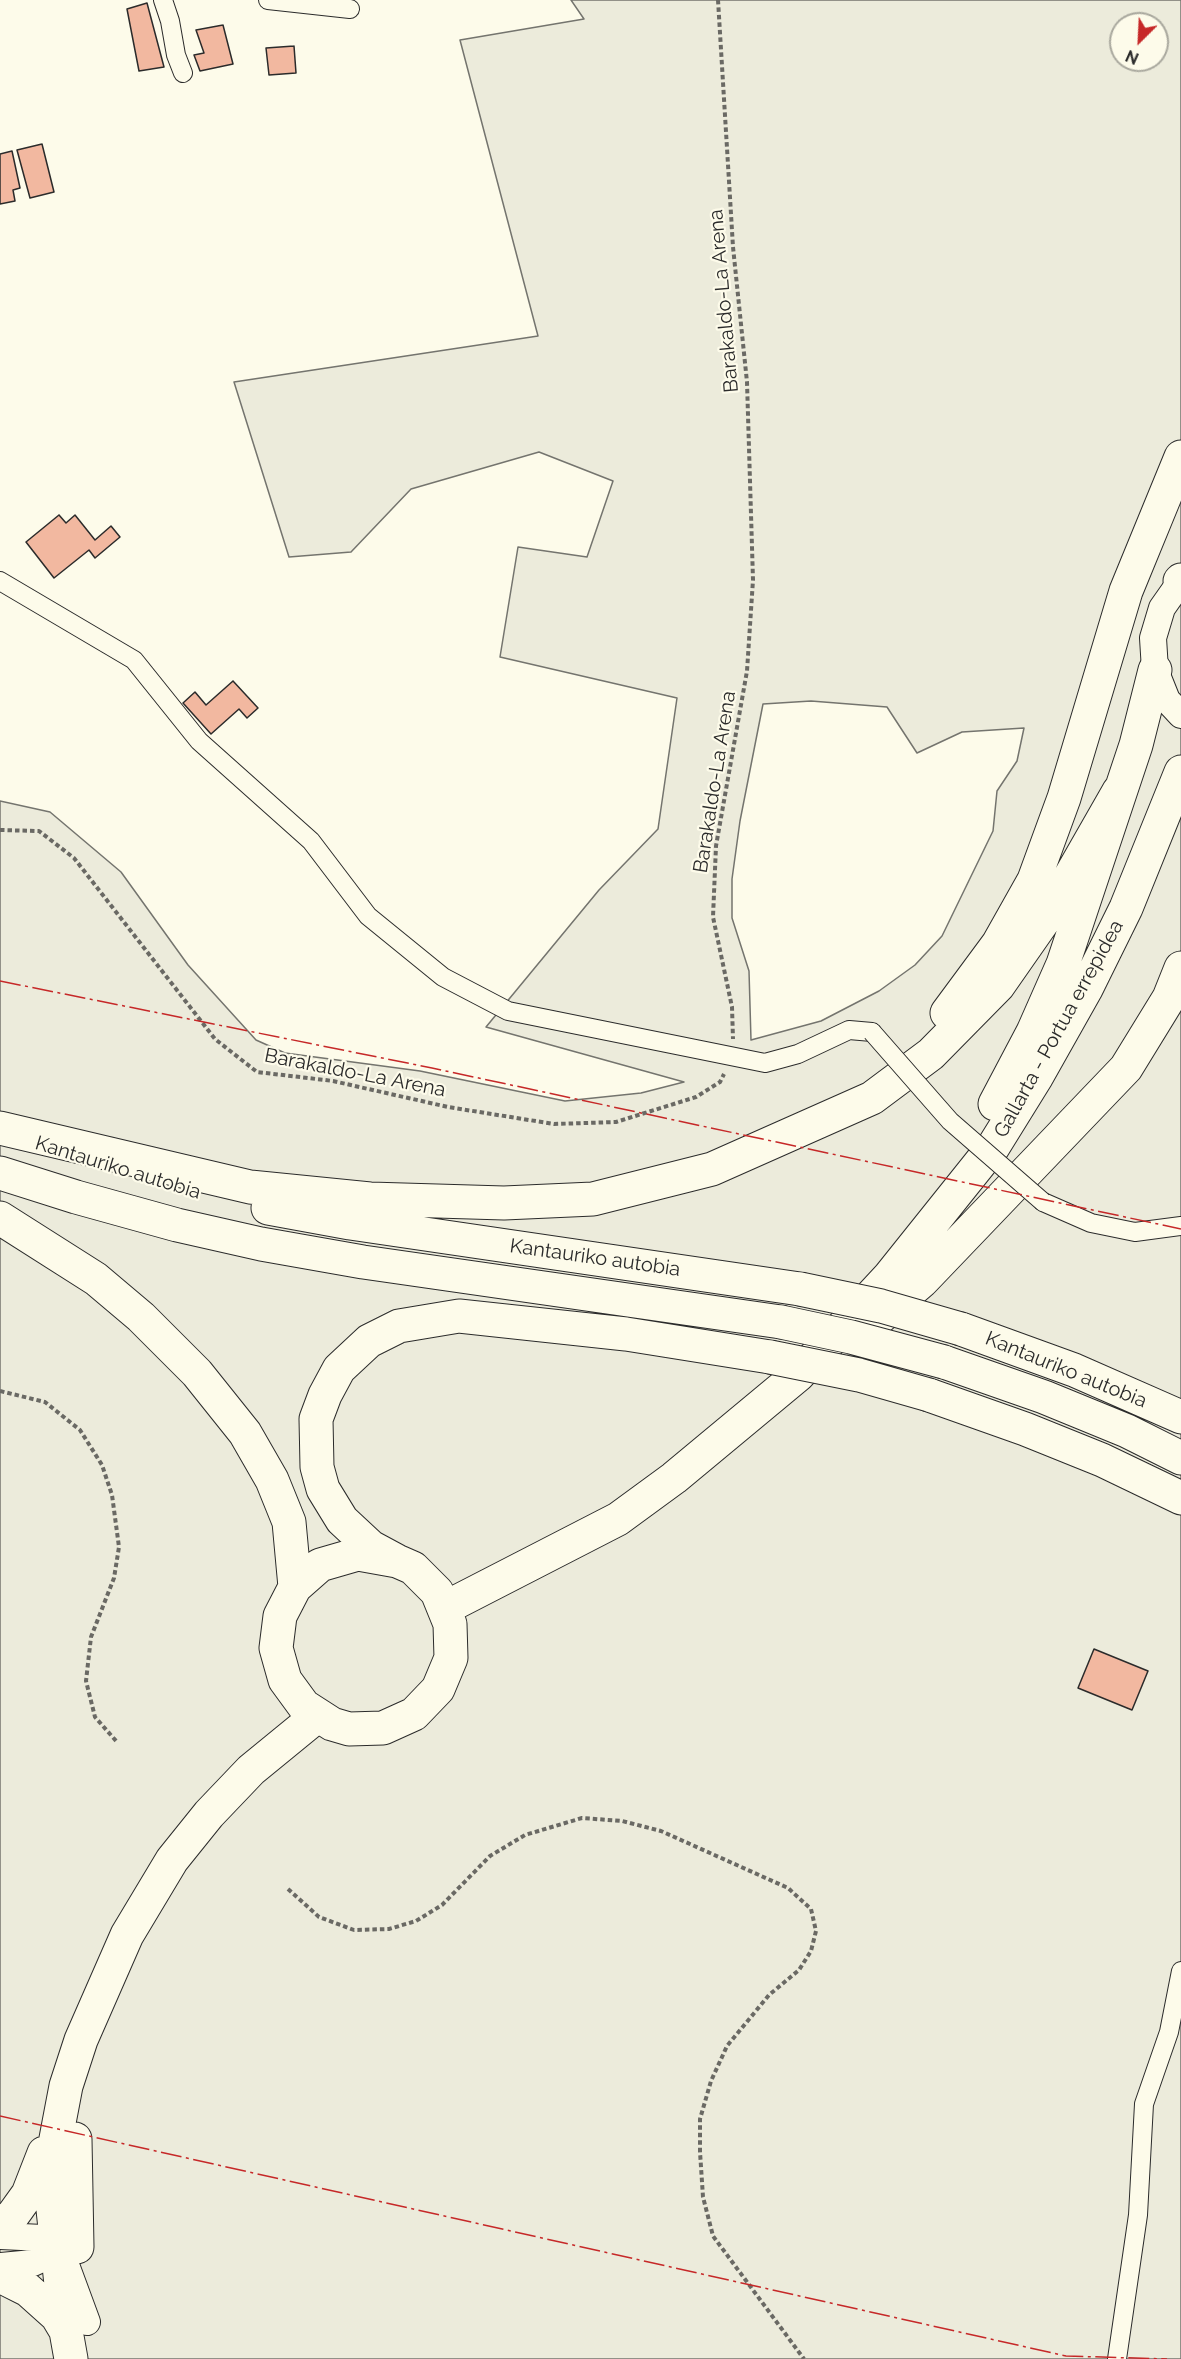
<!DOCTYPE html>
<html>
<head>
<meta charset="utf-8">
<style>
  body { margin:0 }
  #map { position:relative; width:1181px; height:2359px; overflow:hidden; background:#fdfbea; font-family:Raleway,sans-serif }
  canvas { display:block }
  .north { position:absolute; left:1109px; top:12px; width:60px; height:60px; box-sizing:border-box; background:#fdfbea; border:2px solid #a9a89e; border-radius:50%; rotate:204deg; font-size:16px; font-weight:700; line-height:24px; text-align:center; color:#2b2b2b }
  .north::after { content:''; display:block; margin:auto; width:21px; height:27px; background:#c62828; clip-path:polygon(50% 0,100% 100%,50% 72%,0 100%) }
</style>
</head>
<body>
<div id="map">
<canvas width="1181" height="2359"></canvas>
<div class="north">N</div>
</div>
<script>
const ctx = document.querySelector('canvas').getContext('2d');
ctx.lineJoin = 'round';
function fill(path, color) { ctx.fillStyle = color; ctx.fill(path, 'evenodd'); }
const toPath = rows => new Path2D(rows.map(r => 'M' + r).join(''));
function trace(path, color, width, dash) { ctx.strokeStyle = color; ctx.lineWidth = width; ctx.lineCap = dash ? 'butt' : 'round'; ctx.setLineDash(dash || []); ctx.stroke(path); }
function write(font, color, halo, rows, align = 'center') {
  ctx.font = font + ' Raleway,sans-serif'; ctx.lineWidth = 4.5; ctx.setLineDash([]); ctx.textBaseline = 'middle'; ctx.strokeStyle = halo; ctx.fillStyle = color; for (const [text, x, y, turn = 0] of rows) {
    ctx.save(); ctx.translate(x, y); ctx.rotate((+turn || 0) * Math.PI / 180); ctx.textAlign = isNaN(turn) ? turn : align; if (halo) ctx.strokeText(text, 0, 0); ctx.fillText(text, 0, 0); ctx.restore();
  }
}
const green = toPath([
  [571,0,1181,0,1181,2359,0,2359,0,801,50,812,121,872,188,965,256,1040,285,1053,420,1071,565,1101,641,1093,684,1082,486,1027,599,890,658,829,677,698,500,657,518,547,587,557,613,481,539,452,411,489,351,552,289,557,234,382,538,336,460,40,584,19,571,0],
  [1121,24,1157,24,1157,60,1121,60,1121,24],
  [811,701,887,707,917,753,962,732,1024,728,1017,761,997,791,993,831,942,936,915,965,879,991,821,1021,751,1040,749,971,732,918,732,879,740,821,763,704,811,701]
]);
const building = toPath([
  [147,3,164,67,139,71,127,9,147,3],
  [223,25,233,64,200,71,194,55,204,53,196,30,223,25],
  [294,46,296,73,269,75,266,48,294,46],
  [42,144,54,192,30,198,17,150,42,144],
  [12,151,20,188,13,190,15,201,0,204,0,154,12,151],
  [59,515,66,523,75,515,95,540,111,526,120,537,95,558,89,550,54,578,26,542,59,515],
  [233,681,258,708,247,718,239,709,211,734,183,703,195,692,206,705,233,681],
  [1094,1649,1148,1671,1132,1710,1078,1688,1094,1649]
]);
const path = toPath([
  [718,0,733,247,747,382,753,580,747,671,716,846,713,917,732,1007,733,1039],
  [0,830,39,831,74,858,215,1039,257,1072,333,1081,448,1107,554,1124,616,1122,696,1097,720,1082,724,1074],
  [0,1391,45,1402,80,1430,102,1465,112,1495,119,1547,114,1578,91,1637,86,1681,95,1717,117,1742],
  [288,1889,319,1917,354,1930,389,1929,416,1921,442,1905,490,1856,525,1835,582,1818,622,1821,661,1831,788,1888,811,1909,816,1931,811,1951,799,1970,769,1995,727,2046,711,2081,700,2119,700,2152,703,2197,713,2236,804,2359]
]);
const street = toPath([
  [163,0,170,21,176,55,183,73],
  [268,0,350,9],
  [0,581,134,660,199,741,311,841,368,916,443,977,508,1011,765,1063,798,1054,849,1030,872,1032],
  [1043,1202,1091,1223,1135,1232,1181,1226],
  [1117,2359,1138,2215,1144,2104,1169,2032,1181,1971]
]);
const secondary = toPath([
  [1181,581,1162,608,1153,638,1155,670,1167,700,1181,715],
  [0,2236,43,2238,55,2246,66,2265,87,2322],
  [0,2266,33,2263,46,2257,55,2246,62,2231]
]);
const highway = toPath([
  [1180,581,1181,580],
  [947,1013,998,944,1034,880,1064,798,1126,591,1181,457],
  [995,1104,1033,1032,1063,964,1136,745,1155,670],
  [0,1128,250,1187,370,1199,504,1203,593,1199,712,1169,872,1098,931,1054,998,986,1051,910,1119,791],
  [0,1173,76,1197,177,1225,261,1244,363,1262,781,1322],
  [268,1208,350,1223,800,1289],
  [0,1218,96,1279,141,1317,197,1373,245,1433,272,1480,289,1522,295,1587],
  [871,1325,922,1281,1126,1068,1169,998,1181,968],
  [961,1329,1074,1370,1181,1417],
  [944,1362,1044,1397,1127,1431,1181,1458],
  [929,1395,1025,1429,1102,1460,1181,1498],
  [397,1561,358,1554,320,1565,295,1587,280,1616,276,1648,285,1680,304,1706,332,1724,349,1729,383,1728,414,1714,438,1689,451,1658,450,1624,437,1592,413,1568,397,1561,371,1547,342,1520,323,1489,317,1467,316,1419,325,1395,339,1369,369,1341,399,1326,459,1316,626,1334,770,1357],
  [445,1608,618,1519,674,1478,798,1375,889,1277,993,1147,1037,1076,1086,989,1126,908,1181,772],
  [75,2139,77,2247],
  [0,2225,13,2215,28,2194,44,2153],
  [0,2276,28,2290,57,2316,66,2331],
  [71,2359,66,2331,51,2191,54,2149,66,2086,81,2040,127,1935,172,1860,209,1814,251,1770,317,1716]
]);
const streetBridge = toPath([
  [872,1032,950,1121,1043,1202]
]);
const highwayBridge = toPath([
  [800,1289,881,1306,961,1329],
  [781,1322,851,1337,944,1362],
  [770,1357,859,1375,929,1395]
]);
const power = toPath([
  [0,981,432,1068,1181,1229],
  [0,2116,1066,2356,1167,2359]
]);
const streetNames = [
  ["Barakaldo-La Arena",724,301,-95],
  ["Barakaldo-La Arena",715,782,-81],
  ["Gallarta - Portua errepidea",1059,1029,-61],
  ["Barakaldo-La Arena",355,1073,11],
  ["Kantauriko autobia",118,1168,17],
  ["Kantauriko autobia",595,1258,8],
  ["Kantauriko autobia",1066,1370,22]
];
fill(green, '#ecebdb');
trace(green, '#74746e', 1.5);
fill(building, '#f2b8a0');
trace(building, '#2b2b2b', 1.5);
trace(street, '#2b2b2b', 20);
trace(secondary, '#2b2b2b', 28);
trace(highway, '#2b2b2b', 35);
trace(path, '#6a6964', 4, [4.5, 3]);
trace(street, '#fdfbea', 18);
trace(secondary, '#fdfbea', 26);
trace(highway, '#fdfbea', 33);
trace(streetBridge, '#2b2b2b', 20, []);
trace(highwayBridge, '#2b2b2b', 35, []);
trace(streetBridge, '#fdfbea', 18);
trace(highwayBridge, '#fdfbea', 33);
trace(power, '#c62828', 1.5, [21, 4.5, 3, 4.5]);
write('20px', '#2b2b2b', '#fdfbea', streetNames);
</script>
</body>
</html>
